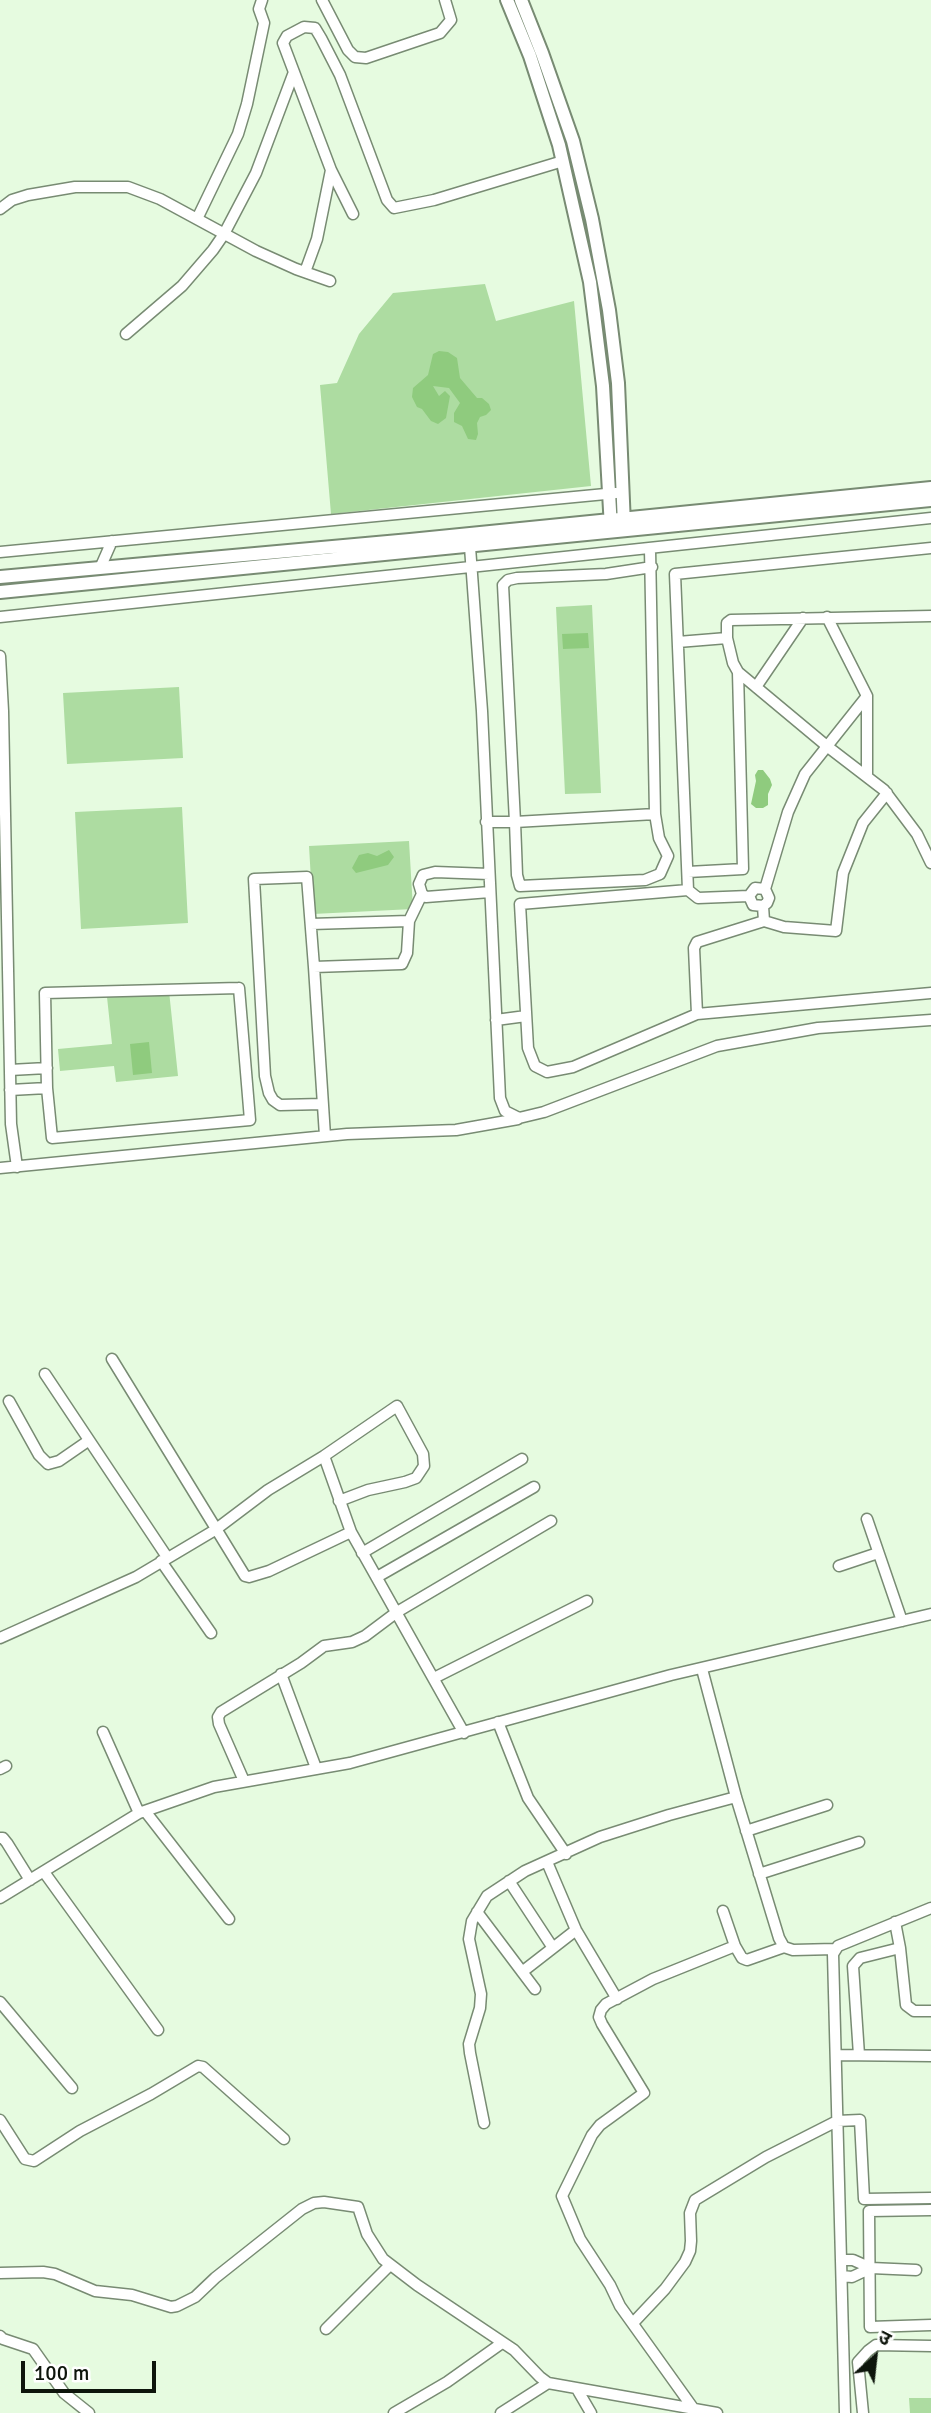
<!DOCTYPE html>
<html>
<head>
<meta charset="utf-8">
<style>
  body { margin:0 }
  #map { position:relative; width:931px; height:2413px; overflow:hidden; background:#e6fbe0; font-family:Signika,"Noto Sans Devanagari",sans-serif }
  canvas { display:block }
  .north { position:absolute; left:840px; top:2322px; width:70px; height:70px; -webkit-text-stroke:5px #fff; paint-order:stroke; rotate:27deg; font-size:19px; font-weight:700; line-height:28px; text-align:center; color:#0e150c }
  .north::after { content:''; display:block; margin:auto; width:24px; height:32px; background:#0e150c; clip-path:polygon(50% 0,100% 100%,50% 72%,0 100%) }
  .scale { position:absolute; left:21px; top:2361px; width:135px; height:32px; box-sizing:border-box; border:4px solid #0e150c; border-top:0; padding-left:9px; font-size:21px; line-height:24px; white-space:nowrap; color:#0e150c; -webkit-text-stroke:5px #fff; paint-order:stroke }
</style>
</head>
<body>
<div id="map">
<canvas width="931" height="2413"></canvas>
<div class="north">उ</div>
<div class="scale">100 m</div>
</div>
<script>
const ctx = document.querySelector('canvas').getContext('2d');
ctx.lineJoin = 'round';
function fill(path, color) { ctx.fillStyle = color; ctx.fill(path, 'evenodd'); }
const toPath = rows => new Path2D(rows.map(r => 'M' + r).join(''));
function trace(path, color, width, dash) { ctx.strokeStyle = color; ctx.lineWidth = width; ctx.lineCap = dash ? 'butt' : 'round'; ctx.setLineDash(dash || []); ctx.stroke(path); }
const green = toPath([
  [485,284,496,321,574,301,591,486,331,514,320,385,337,383,359,334,393,293],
  [592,605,601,793,565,794,556,607],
  [179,687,183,758,67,764,63,693],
  [182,807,188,923,81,929,75,812],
  [409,841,413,909,313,914,309,846],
  [169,991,178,1076,116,1082,114,1066,60,1071,58,1049,112,1044,107,997],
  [909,2398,931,2398,931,2413,910,2413]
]);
const water = toPath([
  [439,351,448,352,457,358,460,378,477,398,482,398,489,404,491,410,486,415,480,417,477,423,478,434,476,440,468,439,462,426,454,422,454,413,460,403,449,388,433,386,439,396,445,391,450,396,446,418,438,424,431,421,422,409,417,407,412,397,413,388,428,375,433,354],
  [588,633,589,648,563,649,562,634],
  [758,770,763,770,770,779,772,785,768,794,768,805,763,808,756,808,751,804,756,781,755,775],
  [389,850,394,857,388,865,356,873,352,868,359,855,368,853,377,856],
  [149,1042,152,1073,133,1075,130,1044]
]);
const minor = toPath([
  [322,0,348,50,355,57,366,58,440,33,451,20,445,0],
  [0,209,12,200,28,195,75,187,128,187,160,199,256,251,296,269,330,281],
  [353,214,331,170,283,43,287,36,304,27,315,28,321,38,340,75,387,200,394,208,434,200,563,161],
  [197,219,238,134,247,104,264,23,259,9,262,0],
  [305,272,317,239,331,170],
  [126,334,182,286,213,250,224,234,256,173,294,72],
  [470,547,482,711,500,1098,505,1111,519,1118,544,1112,717,1046,818,1028,931,1020],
  [0,552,616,493],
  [101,566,112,541],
  [652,567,606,574,517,578,508,580,503,585,515,822,655,814],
  [0,617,931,518],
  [727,638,733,663,738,672,828,747,884,790,917,834,931,863],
  [678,642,727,638,727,623,731,620,931,616],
  [0,656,3,711,11,1124,17,1167],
  [756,687,803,618],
  [867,777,867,696],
  [486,822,515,822,517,875,520,886,645,880,660,874,668,856,659,838,655,814,650,549],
  [688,872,743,869,738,672],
  [489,874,435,872,423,875,419,884,422,894,426,897,490,892],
  [765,889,755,888,749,896,698,898,688,890,675,574,931,548],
  [688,890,520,904,528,1048,535,1066,547,1072,573,1067,697,1014],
  [749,896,753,905,763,906,767,903,769,898,765,889,788,812,805,774,867,696,827,617],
  [763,906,764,921,784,927,836,931,843,873,863,823,887,793],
  [764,921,697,942,694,948,697,1014,931,993],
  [311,924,409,921],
  [314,967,307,877,254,879,265,1076,269,1093,273,1100,280,1105,322,1104],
  [239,988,250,1120,52,1138,47,1088,45,993,239,988],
  [496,1020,526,1016],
  [10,1070,47,1068],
  [10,1090,47,1088],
  [325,1136,314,967,402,964,407,953,409,921,422,894],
  [0,1168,347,1134,456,1130,518,1119],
  [112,1359,245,1576,249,1577,269,1571,351,1532],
  [45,1374,167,1557],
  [9,1401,39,1455,48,1464,59,1461,88,1441],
  [324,1456,351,1532,464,1733],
  [867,1519,902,1621],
  [362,1553,522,1459],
  [161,1561,211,1633],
  [839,1566,878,1553],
  [377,1577,534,1487],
  [0,1638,136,1577,215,1530,268,1490,324,1456,397,1406,423,1454,424,1466,416,1478,405,1482,368,1490,339,1501],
  [702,1669,736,1797,779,1938,784,1947],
  [281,1674,316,1768],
  [434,1678,587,1601],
  [498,1722,528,1798,566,1854],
  [103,1732,139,1813],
  [0,1769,6,1766],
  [244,1781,219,1724,218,1717,221,1712,301,1663,324,1646,352,1642,365,1636,397,1612,551,1521],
  [145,1811,229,1919],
  [746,1831,827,1805],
  [0,1838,3,1838,7,1843,30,1880],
  [547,1862,576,1930,617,1999],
  [44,1872,158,2030],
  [759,1874,859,1842],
  [509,1881,553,1948],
  [0,1898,139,1813,214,1787,350,1763,671,1675,931,1614],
  [723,1911,735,1946,742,1958,747,1960,784,1947,793,1950,835,1949],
  [477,1912,535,1989],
  [900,1948,906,2005,914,2011,931,2011],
  [522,1972,576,1930],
  [0,2002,72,2088],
  [836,2055,931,2056],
  [859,2055,853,1966,860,1958,900,1948,895,1922],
  [0,2120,25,2159,34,2161,80,2131,151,2094,198,2066,203,2067,284,2139],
  [484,2123,470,2053,469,2044,480,2008,481,1994,469,1939,472,1921,487,1896,525,1871,600,1837,669,1815,736,1797],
  [931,2210,869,2211,870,2327,931,2325],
  [841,2260,853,2260,871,2268,916,2270],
  [0,2273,43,2272,55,2274,95,2291,132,2295,171,2307,177,2306,195,2297,215,2278,302,2209,314,2203,324,2202,358,2207,367,2234,383,2259,417,2285,514,2350,540,2377,548,2383,717,2413],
  [842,2276,852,2277,871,2268],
  [633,2323,665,2289,685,2262,690,2251,691,2241,690,2213,695,2200,766,2157,837,2121,860,2120,864,2199,931,2198],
  [326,2329,390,2265],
  [0,2336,3,2339,33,2349,64,2393,89,2413],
  [577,2389,591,2413],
  [693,2408,620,2306,610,2285,580,2239,562,2196,592,2135,600,2125,644,2093,602,2024,599,2017,601,2010,606,2004,653,1979,735,1946],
  [394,2413,447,2382,502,2343],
  [501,2413,548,2383],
  [845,2413,833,1954,838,1946,931,1908],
  [863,2413,858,2362,868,2351,876,2345,931,2346]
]);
const tertiary = toPath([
  [507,0,530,56,559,145,590,282,603,386,611,528],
  [521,0,542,53,573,141,592,219,609,310,618,383,624,525],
  [0,577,410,540,931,488],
  [0,592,931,500]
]);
fill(green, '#addca1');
fill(water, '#8fcb7e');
trace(minor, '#788b73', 13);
trace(tertiary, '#788b73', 16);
trace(minor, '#fff', 10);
trace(tertiary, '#fff', 12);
</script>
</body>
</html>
